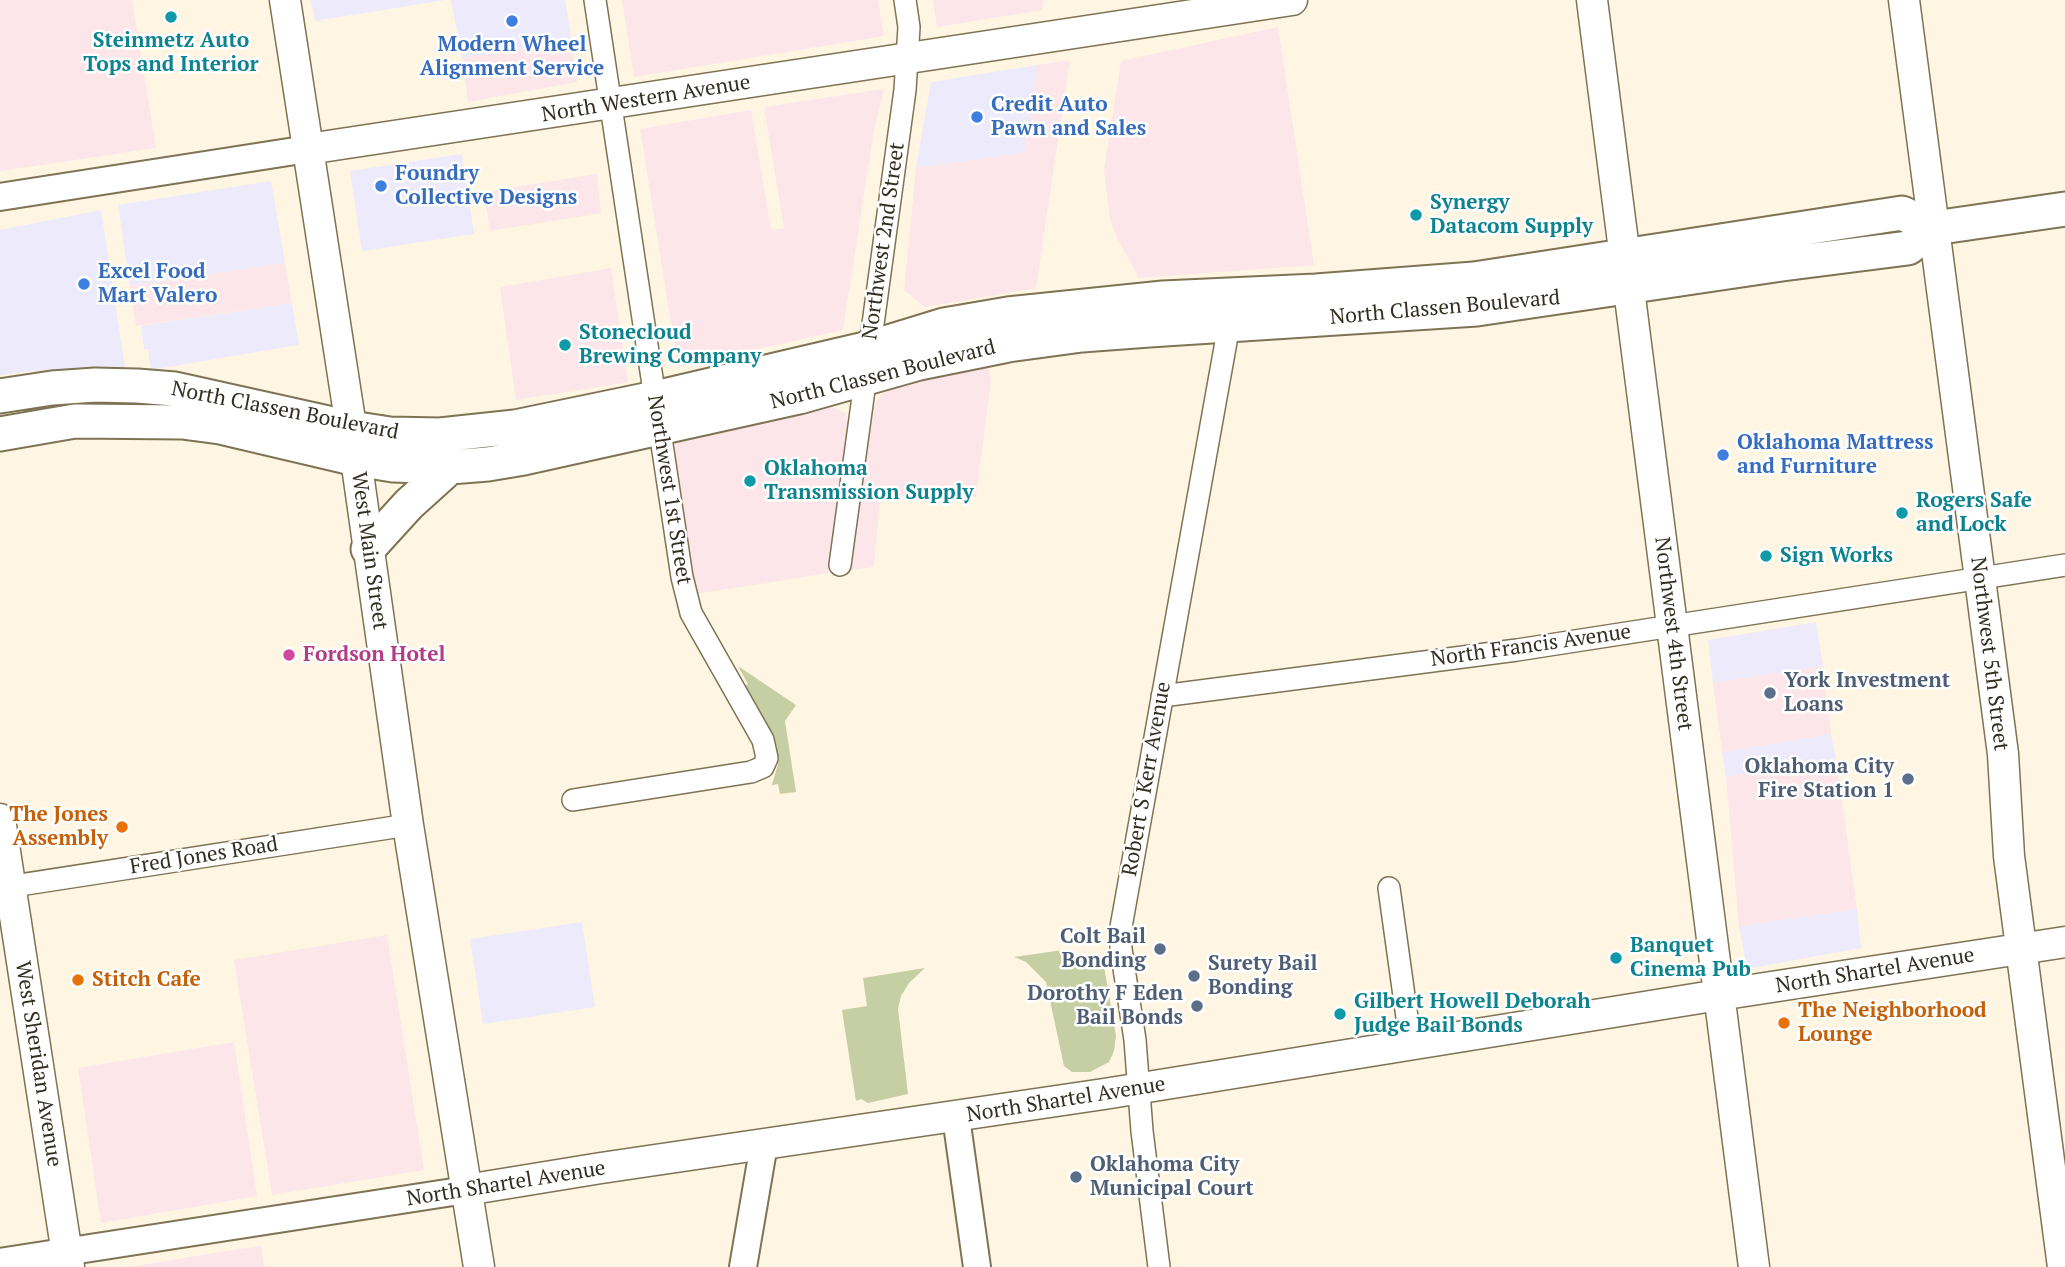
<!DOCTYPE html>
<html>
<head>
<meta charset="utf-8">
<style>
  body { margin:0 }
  canvas { display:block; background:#fef6e2 }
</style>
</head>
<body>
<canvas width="2065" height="1267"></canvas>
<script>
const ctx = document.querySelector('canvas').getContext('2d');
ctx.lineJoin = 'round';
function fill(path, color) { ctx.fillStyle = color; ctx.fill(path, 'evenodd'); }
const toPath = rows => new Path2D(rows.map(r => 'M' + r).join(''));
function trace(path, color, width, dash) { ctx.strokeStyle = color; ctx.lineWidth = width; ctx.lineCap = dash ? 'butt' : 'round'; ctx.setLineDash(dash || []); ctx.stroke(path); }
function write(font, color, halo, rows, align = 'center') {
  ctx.font = font + ' "PT Serif",serif'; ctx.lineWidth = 5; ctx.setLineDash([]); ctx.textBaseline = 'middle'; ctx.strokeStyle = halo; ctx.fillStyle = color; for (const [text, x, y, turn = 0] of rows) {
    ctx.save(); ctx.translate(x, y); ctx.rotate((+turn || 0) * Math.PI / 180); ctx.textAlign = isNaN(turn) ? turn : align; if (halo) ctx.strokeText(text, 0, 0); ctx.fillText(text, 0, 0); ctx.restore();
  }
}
const commercial = toPath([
  [311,0,445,0,315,21],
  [451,0,565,0,572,42,462,58],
  [1038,65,1025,153,916,168,931,82],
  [462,154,474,234,362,251,350,171],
  [271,181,285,263,130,286,118,205],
  [101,210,125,367,32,371,0,375,0,230],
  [292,303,299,345,151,370,148,349,144,349,141,326],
  [1816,622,1823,666,1713,683,1708,640],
  [1831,734,1836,759,1726,777,1722,752],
  [1857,909,1861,948,1752,968,1745,958,1739,926],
  [582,922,595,1007,483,1024,470,939]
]);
const industrial = toPath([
  [0,0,132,0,156,148,0,171],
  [622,0,878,0,884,36,634,77],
  [933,0,1044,0,1042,10,937,27],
  [1278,27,1314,265,1139,278,1117,238,1110,219,1104,170,1121,61],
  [572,42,577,82,468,102,462,58],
  [1070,60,1036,288,925,307,904,290,916,168,1024,153,1038,65],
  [884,89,874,130,843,330,678,367,640,129,751,110,771,230,784,228,764,107],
  [597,174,601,213,490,231,484,192],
  [285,263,292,303,136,326,130,286],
  [611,268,628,382,516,400,500,287],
  [988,365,991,381,976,497,936,492,880,499,874,567,850,570,873,406,882,394,894,388],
  [832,407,845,413,848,424,828,573,696,594,674,453,677,442,681,438],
  [1823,666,1831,734,1722,752,1713,683],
  [1836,759,1857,909,1739,926,1726,777],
  [387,935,424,1170,272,1195,234,960],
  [234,1042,257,1196,101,1223,78,1068],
  [261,1246,264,1267,130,1267,233,1250]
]);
const green = toPath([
  [738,666,796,705,785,721,796,792,780,794,778,784,772,785,778,764,777,747,745,686,748,684],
  [1063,950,1081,965,1103,961,1116,1036,1114,1051,1109,1062,1090,1072,1072,1072,1064,1066,1046,982,1026,962,1014,957],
  [925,968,909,983,901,996,898,1009,908,1094,868,1103,861,1099,856,1101,842,1010,867,1006,863,978]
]);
const minor = toPath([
  [840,565,905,90,909,27,905,0],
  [1162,696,1517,650,2065,565],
  [573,800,751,772,763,767,767,758,763,740,691,613,682,577,595,0],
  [0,888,408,825],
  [1389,888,1411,1046],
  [1159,1267,1142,1131,1135,1040,1121,949,1121,927,1231,314]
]);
const tertiary = toPath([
  [0,197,308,149],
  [956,1117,977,1267],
  [0,1262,466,1190],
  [743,1267,764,1144]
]);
const secondary = toPath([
  [285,0,356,459,408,825,479,1267],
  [1592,0,1754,1267],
  [1904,0,2003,754,2009,856,2063,1267],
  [308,149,1292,0],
  [0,819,69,1267],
  [466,1190,601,1168,1104,1094,1719,995,2065,942]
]);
const primary = toPath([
  [0,396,52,388,95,385,137,386,175,389,351,428,390,434,440,435,515,427,655,398,869,348,944,325,1008,314,1163,298,1316,291,1474,279,1902,213,1934,228],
  [0,434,75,421,182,422,220,427,356,459,393,465,450,467,488,464,524,458,799,397,919,363,1008,345,1082,335,1149,330,1477,309,1782,264,1908,248,1934,228,2065,209],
  [368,549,409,504,450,467]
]);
const markers = [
  [171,17,7,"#0f9aa8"],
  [512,21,7,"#3f7fe0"],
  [977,117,7,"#3f7fe0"],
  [381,186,7,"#3f7fe0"],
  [1416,215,7,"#0f9aa8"],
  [84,284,7,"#3f7fe0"],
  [565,345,7,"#0f9aa8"],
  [1723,455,7,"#3f7fe0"],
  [750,481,7,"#0f9aa8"],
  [1902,513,7,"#0f9aa8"],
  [1766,556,7,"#0f9aa8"],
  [289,655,7,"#d1479c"],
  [1770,693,7,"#5c6f8a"],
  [1908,779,7,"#5c6f8a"],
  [122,827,7,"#e8710a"],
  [1160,949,7,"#5c6f8a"],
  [1616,958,7,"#0f9aa8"],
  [1194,976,7,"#5c6f8a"],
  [78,980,7,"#e8710a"],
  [1197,1006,7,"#5c6f8a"],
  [1340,1014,7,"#0f9aa8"],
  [1784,1023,7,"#e8710a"],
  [1076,1177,7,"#5c6f8a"]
];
const cultureNames = [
  ["Steinmetz Auto",171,41,"center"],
  ["Tops and Interior",171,65,"center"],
  ["Synergy",1430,203],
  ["Datacom Supply",1430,227],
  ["Stonecloud",579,333],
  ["Brewing Company",579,357],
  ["Oklahoma",764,469],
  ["Transmission Supply",764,493],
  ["Rogers Safe",1916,501],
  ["and Lock",1916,525],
  ["Sign Works",1780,556],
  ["Banquet",1630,946],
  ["Cinema Pub",1630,970],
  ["Gilbert Howell Deborah",1354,1002],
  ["Judge Bail Bonds",1354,1026]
];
const shopNames = [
  ["Modern Wheel",512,45,"center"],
  ["Alignment Service",512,69,"center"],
  ["Credit Auto",991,105],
  ["Pawn and Sales",991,129],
  ["Foundry",395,174],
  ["Collective Designs",395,198],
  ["Excel Food",98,272],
  ["Mart Valero",98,296],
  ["Oklahoma Mattress",1737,443],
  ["and Furniture",1737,467]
];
const streetNames = [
  ["North Western Avenue",646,99,-9],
  ["Northwest 2nd Street",884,241,-82],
  ["North Classen Boulevard",1445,308,-5],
  ["North Classen Boulevard",883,375,-14],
  ["North Classen Boulevard",285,411,11],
  ["Northwest 1st Street",669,490,81],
  ["West Main Street",369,551,82],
  ["Northwest 4th Street",1673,634,83],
  ["North Francis Avenue",1531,646,-8],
  ["Northwest 5th Street",1989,654,83],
  ["Robert S Kerr Avenue",1147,779,-80],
  ["Fred Jones Road",204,856,-9],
  ["North Shartel Avenue",1875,971,-9],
  ["West Sheridan Avenue",38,1064,81],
  ["North Shartel Avenue",1066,1100,-9],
  ["North Shartel Avenue",506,1184,-9]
];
const hotelNames = [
  ["Fordson Hotel",303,655]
];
const serviceNames = [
  ["York Investment",1784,681],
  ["Loans",1784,705],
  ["Oklahoma City",1894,767,"right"],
  ["Fire Station 1",1894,791,"right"],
  ["Colt Bail",1146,937,"right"],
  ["Bonding",1146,961,"right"],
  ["Surety Bail",1208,964],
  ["Bonding",1208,988],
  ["Dorothy F Eden",1183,994,"right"],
  ["Bail Bonds",1183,1018,"right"],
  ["Oklahoma City",1090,1165],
  ["Municipal Court",1090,1189]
];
const foodNames = [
  ["The Jones",108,815,"right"],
  ["Assembly",108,839,"right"],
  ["Stitch Cafe",92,980],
  ["The Neighborhood",1798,1011],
  ["Lounge",1798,1035]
];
fill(commercial, '#edeafc');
fill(industrial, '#fce6e9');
fill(green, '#c6cea3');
trace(minor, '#7f7355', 24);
trace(tertiary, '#7f7355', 30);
trace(secondary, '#7f7355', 33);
trace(primary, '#7f7355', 37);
trace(minor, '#fff', 21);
trace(tertiary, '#fff', 26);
trace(secondary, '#fff', 30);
trace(primary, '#fff', 33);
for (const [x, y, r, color] of markers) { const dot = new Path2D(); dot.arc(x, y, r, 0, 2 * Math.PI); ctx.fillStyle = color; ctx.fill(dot); trace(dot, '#fff', 2.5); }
write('bold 21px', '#0d838f', '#fff', cultureNames, 'left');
write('bold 21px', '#366cbe', '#fff', shopNames, 'left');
write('21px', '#332e21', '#fff', streetNames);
write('bold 21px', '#b23c85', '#fff', hotelNames, 'left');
write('bold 21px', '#4e5e75', '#fff', serviceNames, 'left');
write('bold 21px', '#c56008', '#fff', foodNames, 'left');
</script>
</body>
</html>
